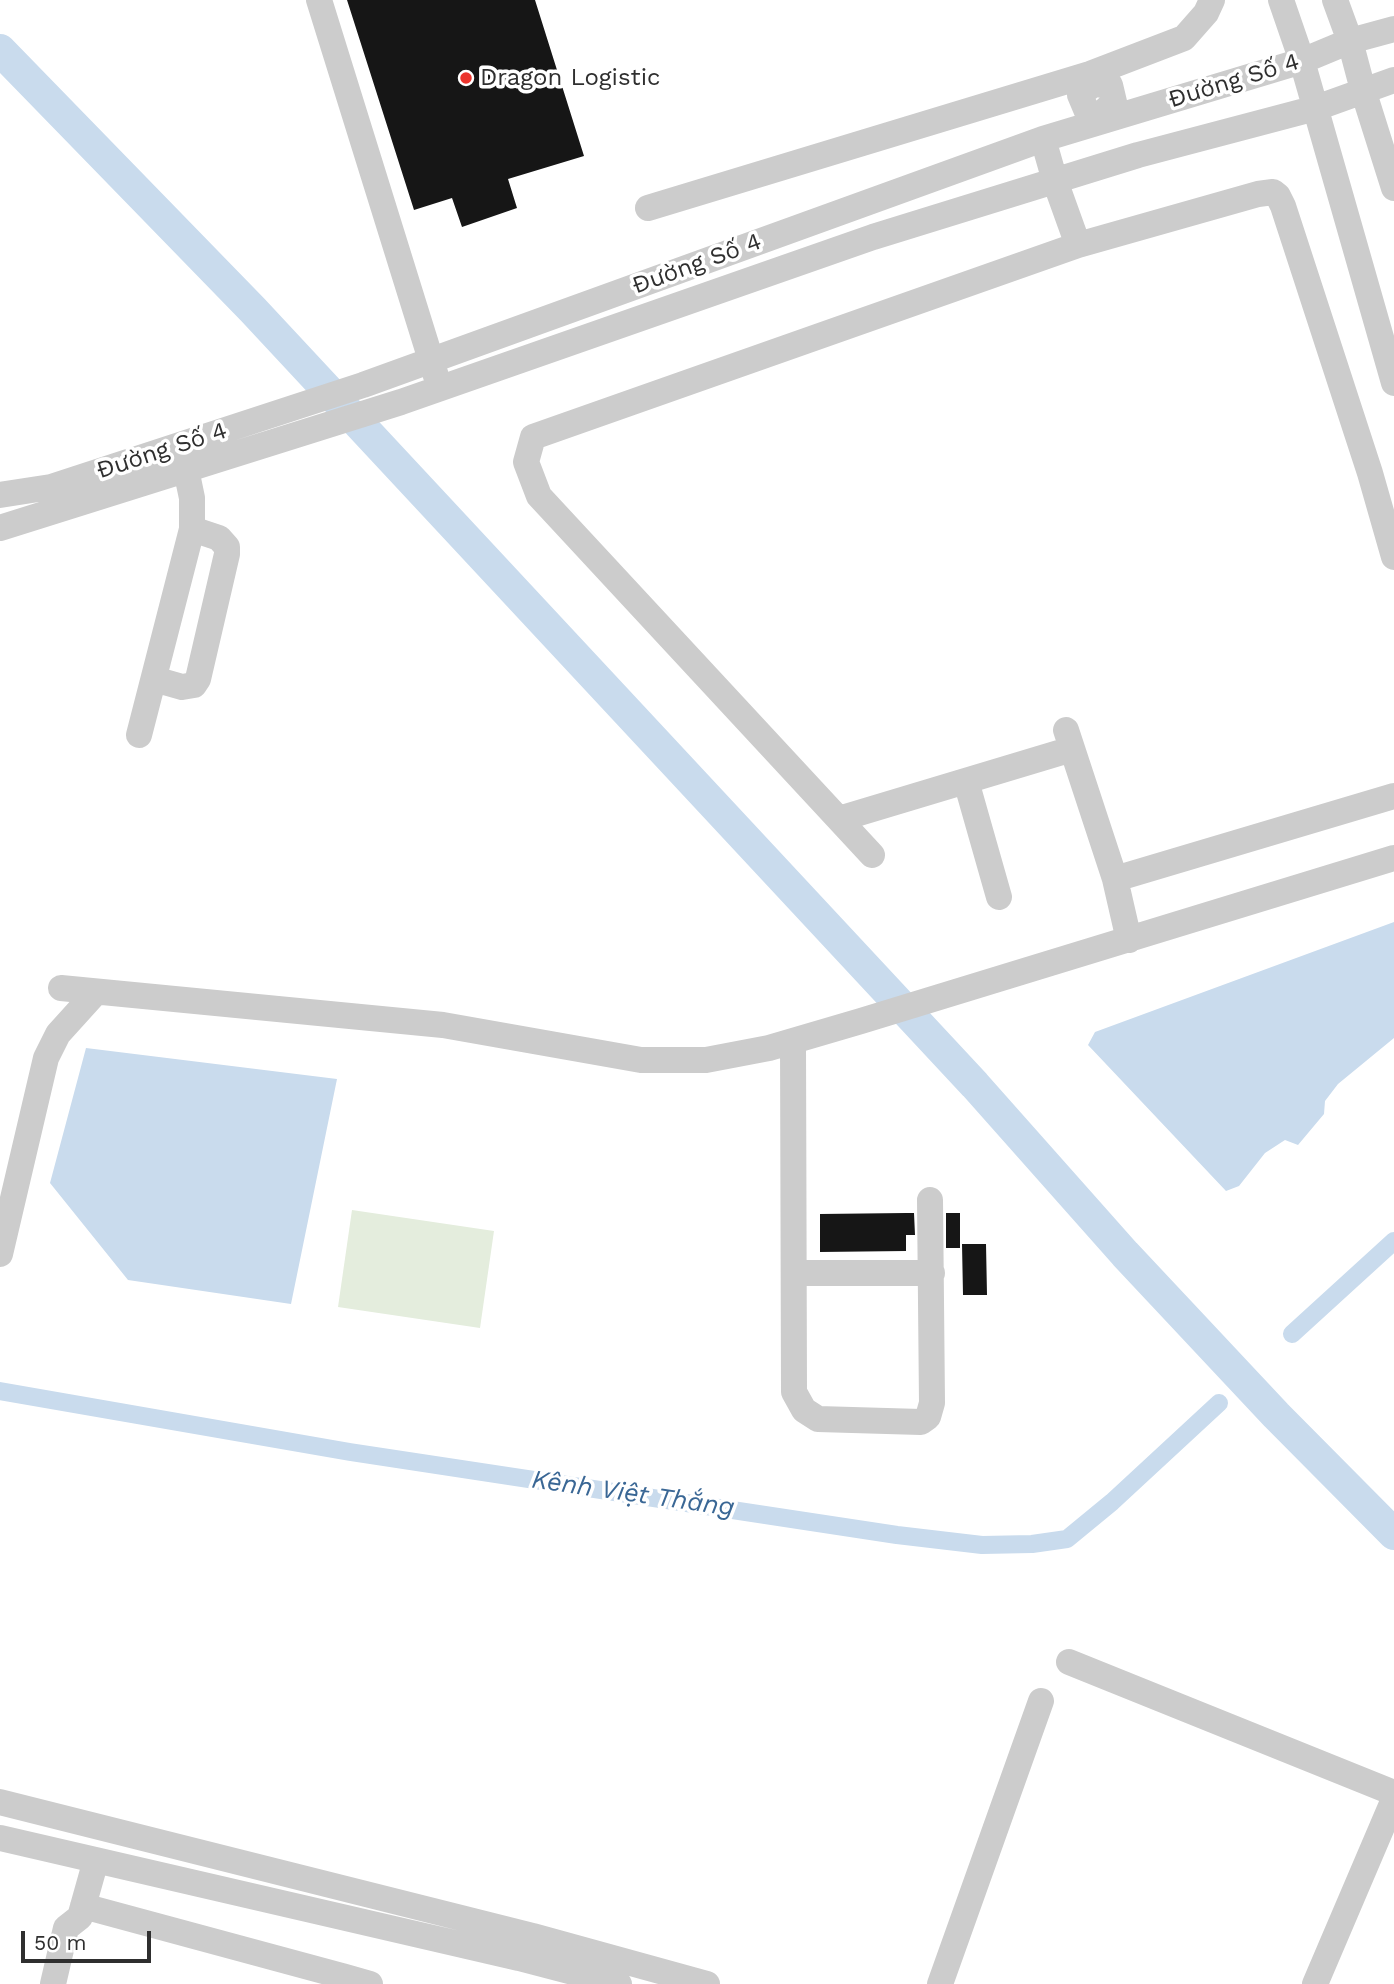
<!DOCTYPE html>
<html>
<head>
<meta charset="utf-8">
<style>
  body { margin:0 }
  #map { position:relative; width:1394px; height:1984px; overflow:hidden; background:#fff; font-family:"Work Sans",sans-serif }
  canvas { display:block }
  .scale { position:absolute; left:21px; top:1931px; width:130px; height:32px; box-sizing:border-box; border:4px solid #2f2f2f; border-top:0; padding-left:9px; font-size:21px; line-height:24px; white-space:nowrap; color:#2f2f2f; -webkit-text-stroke:5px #fff; paint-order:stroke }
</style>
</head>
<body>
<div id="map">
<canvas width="1394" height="1984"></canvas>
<div class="scale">50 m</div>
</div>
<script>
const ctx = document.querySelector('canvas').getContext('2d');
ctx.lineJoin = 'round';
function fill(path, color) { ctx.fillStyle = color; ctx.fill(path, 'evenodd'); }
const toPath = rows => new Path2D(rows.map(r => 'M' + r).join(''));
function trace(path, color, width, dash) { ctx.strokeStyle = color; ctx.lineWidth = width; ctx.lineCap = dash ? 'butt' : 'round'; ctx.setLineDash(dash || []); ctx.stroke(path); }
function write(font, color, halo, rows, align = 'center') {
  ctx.font = font + ' "Work Sans",sans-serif'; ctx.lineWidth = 7; ctx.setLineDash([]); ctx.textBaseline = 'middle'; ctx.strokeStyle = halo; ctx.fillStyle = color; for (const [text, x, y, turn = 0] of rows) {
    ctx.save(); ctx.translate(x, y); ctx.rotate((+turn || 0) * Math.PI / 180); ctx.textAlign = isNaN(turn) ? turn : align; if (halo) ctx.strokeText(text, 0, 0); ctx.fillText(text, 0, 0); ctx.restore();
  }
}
const green = toPath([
  [352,1210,494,1231,480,1328,338,1307]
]);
const water = toPath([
  [1394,922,1394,1038,1338,1084,1325,1101,1324,1114,1298,1145,1285,1140,1265,1153,1239,1186,1226,1191,1088,1045,1095,1032],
  [86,1048,337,1079,291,1304,128,1280,50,1183]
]);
const canal = toPath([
  [1292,1334,1394,1241],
  [0,1391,350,1452,897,1535,982,1545,1032,1544,1067,1539,1112,1502,1219,1403]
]);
const river = toPath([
  [0,50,253,310,975,1085,1125,1254,1276,1415,1394,1534]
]);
const building = toPath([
  [347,0,535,0,584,156,508,179,517,208,462,227,452,198,414,210],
  [906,1213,914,1213,915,1235,906,1235,906,1251,820,1252,820,1214],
  [946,1213,960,1213,960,1248,946,1248],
  [962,1244,986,1244,987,1295,963,1295]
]);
const minor = toPath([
  [319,0,436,376],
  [1281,0,1302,61,1394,383],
  [1335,0,1350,41,1363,90,1394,188],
  [1093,84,1110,85,1114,102,1102,113,1088,114,1080,95,1093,84],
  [1043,139,1055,181,1078,245],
  [648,208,1090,74,1184,38,1206,13,1212,0],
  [0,495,51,487,363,385,1043,139,1302,61,1350,41,1394,29],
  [0,528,401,402,873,237,1138,155,1316,108,1394,80],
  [154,679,182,687,194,685,198,679,227,554,227,547,219,538,192,529],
  [1066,730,1115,879,1129,940],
  [139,735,192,529,192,498,183,455],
  [966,781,999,897],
  [839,819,1072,749],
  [872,855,539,496,526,462,533,437,1078,245,1258,194,1273,192,1278,196,1283,206,1370,473,1394,557],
  [1115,879,1394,796],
  [61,988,443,1025,641,1060,706,1060,769,1048,861,1021,1394,858],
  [793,1041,794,1392,804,1410,818,1419,921,1422,928,1417,932,1403,930,1200],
  [0,1254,46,1058,58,1034,96,992],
  [794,1273,932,1273],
  [1069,1662,1394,1793],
  [0,1802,533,1936,707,1984],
  [0,1838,519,1958,619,1984],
  [83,1906,342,1976],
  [53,1984,66,1928,80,1917,96,1860],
  [340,1984,342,1976,370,1984],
  [940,1984,1041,1701],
  [1315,1984,1394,1799]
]);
const markers = [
  [466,78,7,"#eb342d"]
];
const poiNames = [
  ["Dragon Logistic",480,78]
];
const streetNames = [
  ["Đường Số 4",1234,81,-17],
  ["Đường Số 4",697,264,-20],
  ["Đường Số 4",162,451,-18]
];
const waterNames = [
  ["Kênh Việt Thắng",633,1494,8]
];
fill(green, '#e4eddd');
fill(water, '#c9dbed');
trace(canal, '#c9dbed', 18);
trace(river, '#c9dbed', 32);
fill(building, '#161616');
trace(minor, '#ccc', 26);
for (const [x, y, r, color] of markers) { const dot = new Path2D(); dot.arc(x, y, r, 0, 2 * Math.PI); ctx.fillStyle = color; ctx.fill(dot); trace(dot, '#fff', 2.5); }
write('24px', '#2f2f2f', '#fff', poiNames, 'left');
write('24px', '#2f2f2f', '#fff', streetNames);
write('italic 26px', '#3a6795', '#fff', waterNames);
</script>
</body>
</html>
